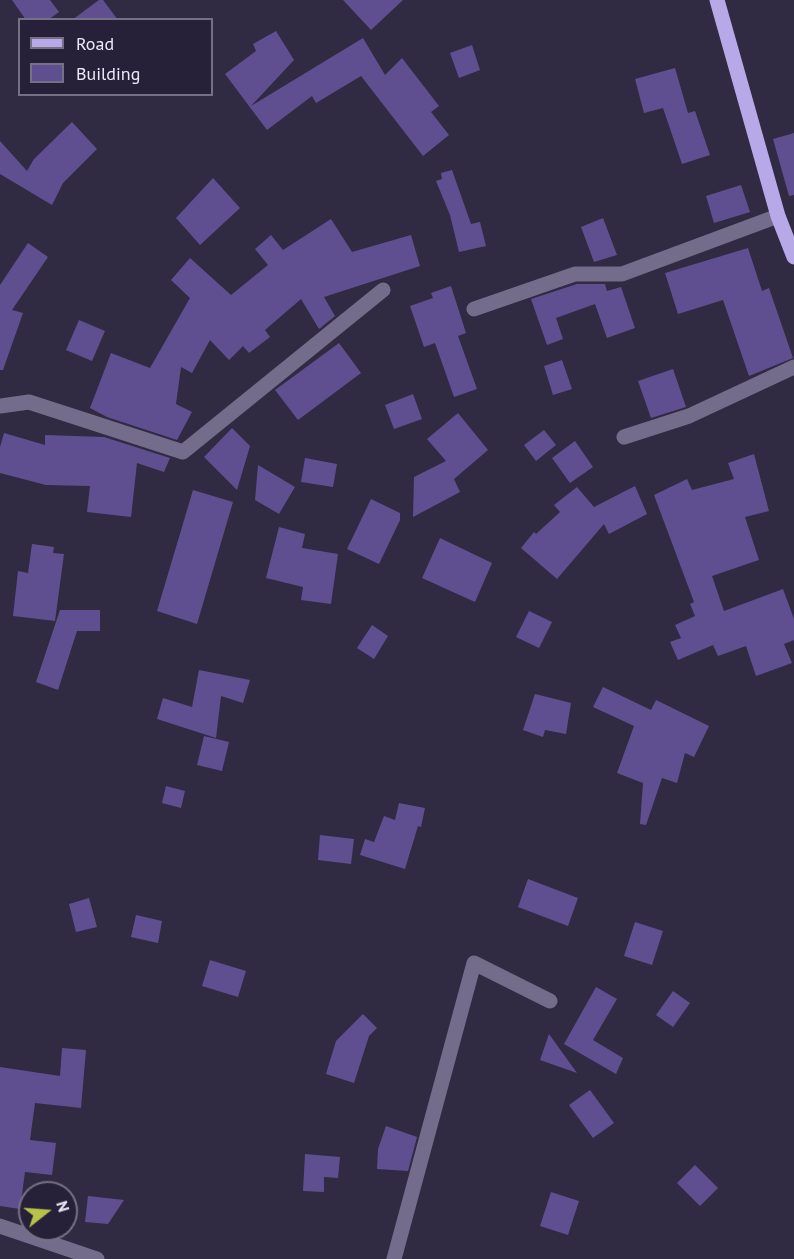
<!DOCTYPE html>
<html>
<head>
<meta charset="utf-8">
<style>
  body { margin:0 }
  #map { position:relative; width:794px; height:1259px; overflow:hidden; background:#302a43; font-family:"PT Sans",sans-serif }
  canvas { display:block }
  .legend { position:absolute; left:18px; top:18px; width:195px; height:78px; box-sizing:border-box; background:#262138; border:2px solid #757185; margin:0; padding:8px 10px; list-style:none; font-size:18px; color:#ece9f9 }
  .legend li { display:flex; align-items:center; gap:12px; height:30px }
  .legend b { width:30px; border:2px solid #757185 }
  .north { position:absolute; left:18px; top:1181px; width:60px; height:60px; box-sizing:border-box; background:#262138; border:2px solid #757185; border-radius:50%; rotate:73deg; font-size:16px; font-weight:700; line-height:24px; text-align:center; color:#ece9f9 }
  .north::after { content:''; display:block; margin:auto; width:21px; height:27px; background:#b6c249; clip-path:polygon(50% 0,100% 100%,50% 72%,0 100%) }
</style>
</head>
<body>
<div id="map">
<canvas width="794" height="1259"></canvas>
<ul class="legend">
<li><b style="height:8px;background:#b7a9e7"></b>Road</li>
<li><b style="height:16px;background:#604f90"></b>Building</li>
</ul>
<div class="north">N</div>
</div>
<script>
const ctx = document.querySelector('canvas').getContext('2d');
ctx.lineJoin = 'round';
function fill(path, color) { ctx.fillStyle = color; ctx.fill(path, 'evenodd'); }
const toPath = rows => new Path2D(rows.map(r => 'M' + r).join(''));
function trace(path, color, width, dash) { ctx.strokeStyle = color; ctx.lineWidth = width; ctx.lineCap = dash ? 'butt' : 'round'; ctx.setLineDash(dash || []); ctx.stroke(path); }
const building = toPath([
  [12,0,50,0,59,12,48,20,26,20],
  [99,0,103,0,118,20,72,20],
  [343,0,403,0,371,30],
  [276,31,294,60,251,106,363,38,385,75,402,58,439,106,431,112,449,135,423,156,361,76,316,103,312,96,267,130,225,74,256,51,253,44],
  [472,45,480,70,459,78,450,53],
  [675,68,688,113,695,111,710,155,682,164,663,108,644,113,635,79],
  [72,122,97,149,63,183,52,205,0,174,0,141,27,171,34,159],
  [794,133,794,195,789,196,773,139],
  [452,170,471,224,480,222,486,246,459,252,450,215,436,181,442,179,441,173],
  [213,178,240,208,200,245,176,218],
  [741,185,750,212,714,223,706,196],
  [603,218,617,255,594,262,581,227],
  [331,219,352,252,411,235,420,266,324,297,335,316,319,329,301,299,265,330,270,337,249,353,243,346,229,360,210,340,192,373,181,367,176,404,192,412,177,440,107,417,90,408,111,353,150,368,190,298,171,280,190,258,231,295,268,265,255,249,271,235,283,250],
  [28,243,48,257,12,310,23,313,3,370,0,370,0,285],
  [748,248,762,291,769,288,793,358,749,376,723,300,678,314,665,273],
  [577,284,605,284,607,291,621,287,635,328,607,338,595,304,556,318,563,339,547,345,531,299],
  [451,286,466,333,458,336,477,389,454,397,435,343,424,347,410,306,433,298,431,293],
  [79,320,105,331,92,361,66,350],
  [339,343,361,373,298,420,275,390],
  [562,360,572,389,553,395,544,366],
  [673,369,686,407,651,418,638,381],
  [413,394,422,419,394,429,385,405],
  [458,413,488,450,454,479,460,492,413,517,414,477,446,461,427,439],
  [232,428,250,446,237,490,204,457],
  [544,430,556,445,536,461,524,445],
  [4,433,45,445,45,435,104,437,170,458,164,472,137,463,131,517,87,512,90,486,46,485,0,473,0,447],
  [575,441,593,467,570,483,552,458],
  [754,454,769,511,745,517,759,560,712,576,724,611,783,589,794,619,794,640,784,644,792,663,756,676,746,646,718,656,713,645,678,660,670,642,681,638,675,625,695,616,690,604,694,602,654,495,687,479,692,490,734,479,728,463],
  [305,458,337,464,333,487,301,482],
  [258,465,295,487,279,514,255,500],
  [635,486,647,514,609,534,604,524,557,579,521,548,534,532,536,534,560,512,554,505,577,487,594,507],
  [193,490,233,502,197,624,157,611],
  [371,499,400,513,400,520,379,564,347,549],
  [279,527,305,534,302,548,338,554,331,604,301,600,303,587,266,578],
  [440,538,492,563,475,602,422,578],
  [32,544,54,547,53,553,64,554,55,621,13,616,18,571,28,573],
  [60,610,100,610,100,631,77,631,58,690,36,682],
  [529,611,552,622,539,648,516,637],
  [372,625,388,636,374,659,357,648],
  [199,670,250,680,243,703,221,696,216,738,157,719,163,698,192,707],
  [603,687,651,710,656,700,709,726,694,757,685,753,677,783,662,778,646,825,640,824,643,783,617,773,634,726,593,707],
  [535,694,571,703,566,734,545,730,543,737,523,730],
  [204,736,229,742,222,771,197,765],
  [166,786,185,791,181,808,162,803],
  [399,803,425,808,421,827,418,826,405,869,360,855,365,839,374,842,384,816,395,820],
  [320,835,354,839,351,864,318,860],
  [528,879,578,898,568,926,518,907],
  [89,898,97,927,76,932,69,904],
  [136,915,162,921,158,943,131,937],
  [635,922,663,931,652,965,624,956],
  [210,960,246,971,238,997,202,986],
  [596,987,617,999,593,1040,623,1058,616,1074,564,1044],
  [673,991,690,1003,673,1027,656,1015],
  [363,1014,377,1028,369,1036,354,1083,326,1074,336,1041],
  [549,1034,577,1073,540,1060],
  [62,1048,86,1050,81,1108,35,1103,30,1140,56,1143,52,1175,25,1172,20,1209,0,1206,0,1067,60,1076],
  [590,1090,614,1123,593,1138,569,1105],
  [386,1126,417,1137,408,1171,377,1169,378,1149],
  [305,1154,340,1157,338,1178,324,1177,324,1192,303,1191],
  [695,1165,718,1188,700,1206,677,1183],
  [551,1192,579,1201,568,1235,540,1226],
  [88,1196,124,1200,108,1224,85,1222]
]);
const minor = toPath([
  [474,309,575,274,622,274,778,216],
  [0,406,29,402,183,452,383,290],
  [624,437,689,416,794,367],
  [0,1226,97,1259],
  [394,1259,474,963,550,1001]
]);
const major = toPath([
  [717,0,778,216,794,257]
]);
fill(building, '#604f90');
trace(minor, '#736d8b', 15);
trace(major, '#b7a9e7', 15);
</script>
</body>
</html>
